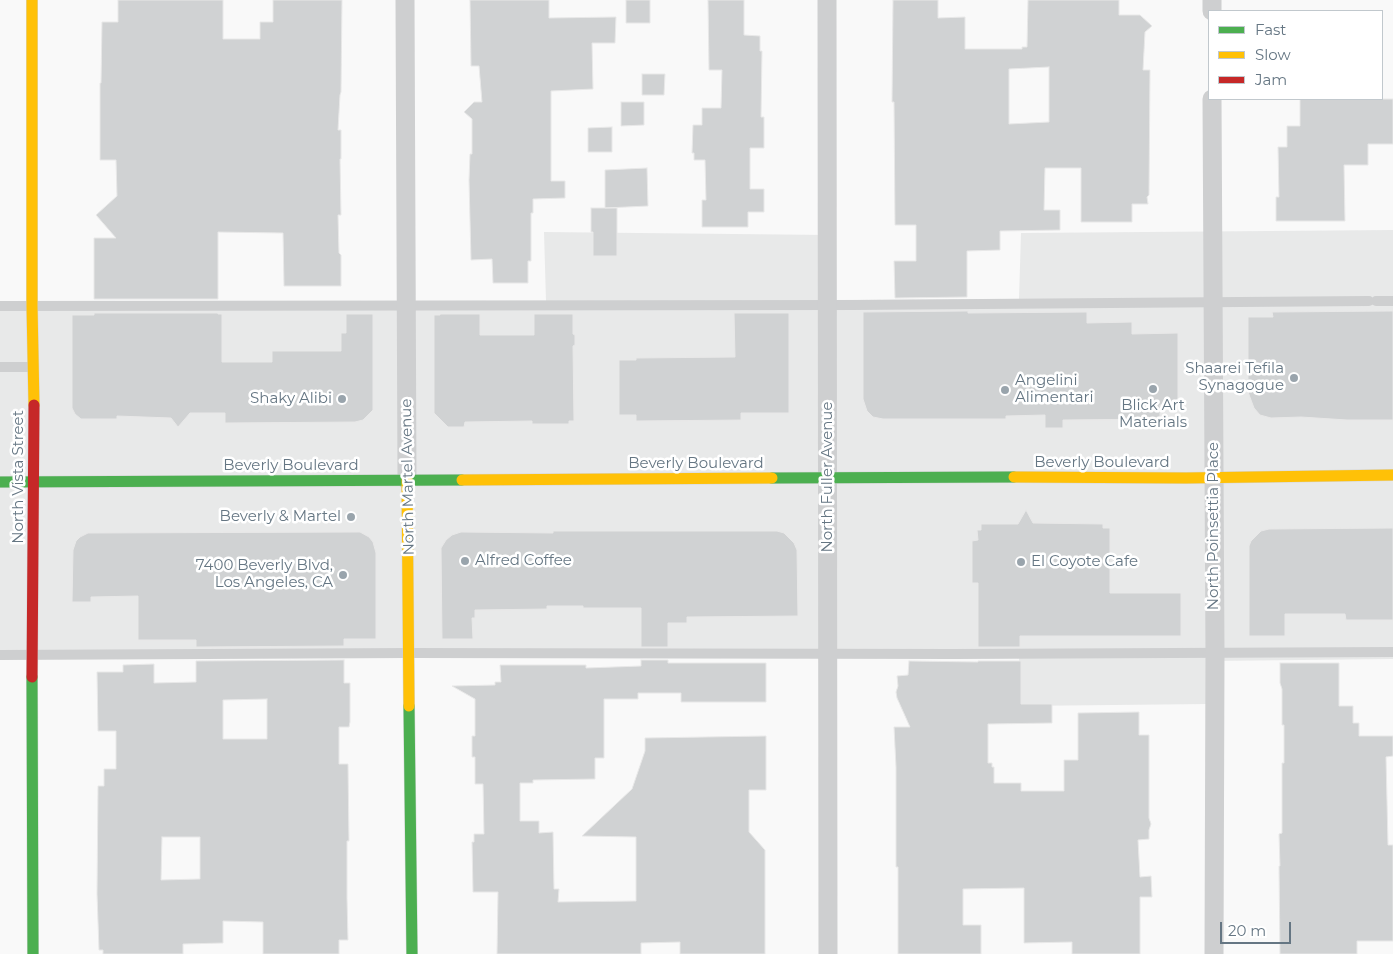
<!DOCTYPE html>
<html>
<head>
<meta charset="utf-8">
<style>
  body { margin:0 }
  #map { position:relative; width:1393px; height:954px; overflow:hidden; background:#f9f9f9; font-family:Montserrat,sans-serif }
  canvas { display:block }
  .legend { position:absolute; left:1208px; top:10px; width:175px; height:90px; box-sizing:border-box; background:#fff; border:1px solid #c1c8cd; margin:0; padding:6px 9px; list-style:none; font-size:15px; color:#657683 }
  .legend li { display:flex; align-items:center; gap:10px; height:25px }
  .legend b { width:25px; border:1px solid #c1c8cd }
  .scale { position:absolute; left:1220px; top:922px; width:71px; height:22px; box-sizing:border-box; border:2px solid #657683; border-top:0; padding-left:6px; font-size:15px; line-height:18px; white-space:nowrap; color:#657683; -webkit-text-stroke:4px #fff; paint-order:stroke }
</style>
</head>
<body>
<div id="map">
<canvas width="1393" height="954"></canvas>
<ul class="legend">
<li><b style="height:6px;background:#4caf50"></b>Fast</li>
<li><b style="height:6px;background:#ffc107"></b>Slow</li>
<li><b style="height:6px;background:#c62828"></b>Jam</li>
</ul>
<div class="scale">20 m</div>
</div>
<script>
const ctx = document.querySelector('canvas').getContext('2d');
ctx.lineJoin = 'round';
function fill(path, color) { ctx.fillStyle = color; ctx.fill(path, 'evenodd'); }
const toPath = rows => new Path2D(rows.map(r => 'M' + r).join(''));
function trace(path, color, width, dash) { ctx.strokeStyle = color; ctx.lineWidth = width; ctx.lineCap = dash ? 'butt' : 'round'; ctx.setLineDash(dash || []); ctx.stroke(path); }
function write(font, color, halo, rows, align = 'center') {
  ctx.font = font + ' Montserrat,sans-serif'; ctx.lineWidth = 5; ctx.setLineDash([]); ctx.textBaseline = 'middle'; ctx.strokeStyle = halo; ctx.fillStyle = color; for (const [text, x, y, turn = 0] of rows) {
    ctx.save(); ctx.translate(x, y); ctx.rotate((+turn || 0) * Math.PI / 180); ctx.textAlign = isNaN(turn) ? turn : align; if (halo) ctx.strokeText(text, 0, 0); ctx.fillText(text, 0, 0); ctx.restore();
  }
}
const built = toPath([
  [1393,230,1393,659,1210,661,1208,704,1019,706,1019,656,0,654,0,304,546,301,544,232,829,235,830,300,1019,299,1021,233]
]);
const building = toPath([
  [118,0,223,0,223,39,260,39,260,22,273,22,273,0,342,0,341,92,340,95,338,130,341,130,341,159,340,159,341,215,338,215,339,253,341,255,341,286,284,286,283,233,218,232,218,299,94,299,94,238,116,238,96,215,117,196,116,160,100,160,100,83,101,83,102,22,118,22,118,0],
  [470,0,549,0,549,18,616,17,615,43,592,43,593,89,551,91,551,181,565,181,565,198,533,199,533,213,531,213,531,261,528,261,528,283,493,283,492,259,471,260,469,180,470,154,472,154,472,119,464,112,474,102,482,102,479,66,471,66,470,0],
  [626,0,650,0,650,23,626,23,626,0],
  [708,0,744,0,744,35,760,36,760,51,762,51,761,117,764,117,764,148,750,148,750,189,764,189,764,212,748,212,748,227,702,227,702,200,706,200,705,160,694,160,694,153,692,153,693,125,702,125,702,108,721,108,722,70,709,70,708,0],
  [893,0,938,0,938,18,965,17,965,49,1022,49,1022,47,1027,47,1028,0,1119,0,1119,15,1140,15,1152,26,1145,32,1143,70,1150,70,1149,195,1147,197,1148,204,1132,204,1132,222,1081,222,1081,168,1045,168,1044,210,1060,210,1060,230,1000,231,1000,250,967,251,967,297,895,298,894,261,916,261,916,225,895,225,894,102,892,102,893,0],
  [1049,67,1049,122,1009,124,1009,69,1049,67],
  [642,74,665,74,664,95,642,95,642,74],
  [1300,99,1393,99,1393,144,1368,144,1368,165,1344,165,1345,221,1276,221,1276,197,1279,197,1278,147,1287,147,1287,126,1300,126,1300,99],
  [621,102,644,102,644,125,621,126,621,102],
  [612,127,612,152,588,152,588,128,612,127],
  [647,168,648,206,605,208,605,170,647,168],
  [591,208,617,208,617,256,593,256,593,232,591,232,591,208],
  [968,311,968,313,1087,312,1087,323,1132,322,1132,334,1178,333,1178,399,1177,399,1177,405,1160,405,1160,419,1063,420,1063,428,1045,428,1045,415,1006,416,1006,419,883,419,873,417,867,411,863,399,863,312,968,311],
  [1393,311,1393,420,1347,420,1301,417,1271,418,1260,415,1254,408,1248,392,1248,317,1273,317,1272,312,1393,311],
  [94,313,218,313,218,314,222,314,222,362,272,362,272,351,341,351,341,333,346,333,346,314,373,314,373,410,363,420,355,422,225,423,225,413,190,413,178,427,171,418,117,416,117,419,81,419,75,414,72,408,72,315,94,315,94,313],
  [734,313,789,313,789,413,741,413,741,420,636,421,636,415,619,415,619,360,636,360,636,358,735,357,734,313],
  [440,314,480,314,480,335,534,335,534,314,573,314,573,334,575,335,575,345,573,346,574,421,569,421,569,424,532,424,532,421,465,422,464,427,448,427,434,413,434,315,440,315,440,314],
  [1026,510,1033,523,1103,524,1103,528,1110,528,1110,593,1181,593,1181,636,1020,636,1020,647,978,647,978,583,972,583,972,541,978,540,977,530,981,530,981,524,1018,524,1026,510],
  [1393,528,1393,620,1346,620,1345,614,1285,614,1285,636,1249,636,1249,546,1251,541,1261,531,1269,529,1393,528],
  [553,531,777,531,784,533,794,543,797,550,798,616,687,617,687,623,668,623,668,647,641,647,641,608,583,608,583,606,547,606,547,609,475,610,475,618,472,618,473,639,442,639,441,548,446,540,452,535,461,532,553,533,553,531],
  [360,532,369,537,373,542,376,553,376,639,344,639,344,646,196,647,196,640,138,640,138,596,91,597,91,602,72,602,73,550,76,541,80,537,88,533,360,532],
  [344,660,344,683,350,683,350,722,349,727,339,727,339,764,348,764,349,841,347,841,347,898,348,940,339,940,339,954,263,954,263,922,223,921,223,943,183,944,183,954,103,954,103,950,99,950,97,894,98,786,104,786,104,769,116,769,116,731,98,731,97,672,123,672,123,665,154,664,154,683,196,682,196,661,344,660],
  [267,699,267,739,223,739,223,700,267,699],
  [162,837,200,837,200,879,161,880,162,837],
  [641,660,668,660,668,663,766,663,766,702,681,702,681,693,638,693,638,699,604,699,604,758,595,758,595,779,533,780,533,783,520,783,520,821,539,821,539,833,553,832,554,889,559,889,558,902,636,901,636,837,582,836,632,789,645,751,645,738,766,736,766,790,749,790,749,832,765,850,765,954,680,954,680,942,641,943,641,954,497,954,498,892,473,892,472,842,474,842,474,834,484,834,483,784,475,784,475,757,472,757,472,736,475,736,475,699,452,686,495,685,495,682,501,682,500,665,586,665,586,668,641,666,641,660],
  [909,661,978,662,978,661,1021,661,1021,704,1052,704,1052,723,988,724,988,763,992,763,992,767,994,767,994,783,1021,783,1021,791,1064,791,1064,760,1078,760,1078,713,1139,712,1139,735,1149,735,1149,818,1151,824,1149,830,1149,839,1138,840,1140,877,1151,876,1152,897,1140,897,1140,954,1072,954,1072,942,1024,943,1024,888,963,889,963,925,981,925,981,954,898,954,898,867,896,867,896,767,894,727,910,727,897,698,896,692,898,686,897,676,908,675,909,661],
  [1280,663,1339,663,1339,706,1353,706,1353,723,1359,723,1359,736,1393,736,1393,756,1386,757,1388,845,1393,845,1393,941,1357,941,1357,954,1280,954,1279,866,1280,866,1279,834,1282,833,1282,763,1284,763,1284,725,1282,725,1282,689,1280,683,1280,663]
]);
const lane = toPath([
  [1376,301,1393,301],
  [0,306,853,305,1369,301],
  [0,367,31,367],
  [0,655,409,653,954,654,1393,652]
]);
const street = toPath([
  [405,0,407,480],
  [827,0,828,954],
  [1212,0,1212,11],
  [1212,99,1215,653,1214,954]
]);
const fast = toPath([
  [772,478,1014,477],
  [0,482,462,480],
  [32,677,33,954],
  [409,706,412,954]
]);
const slow = toPath([
  [32,0,32,306,34,405],
  [1014,477,1186,478,1393,475],
  [407,480,409,706],
  [462,480,772,478]
]);
const jam = toPath([
  [32,677,34,405]
]);
const markers = [
  [1294,378,5,"#99a4ac"],
  [1153,389,5,"#99a4ac"],
  [1005,390,5,"#99a4ac"],
  [342,399,5,"#99a4ac"],
  [351,517,5,"#99a4ac"],
  [465,561,5,"#99a4ac"],
  [1021,562,5,"#99a4ac"],
  [343,575,5,"#99a4ac"]
];
const poiNames = [
  ["Shaarei Tefila",1284,369],
  ["Synagogue",1284,386],
  ["Angelini",1015,381,"left"],
  ["Alimentari",1015,398,"left"],
  ["Shaky Alibi",332,399],
  ["Blick Art",1153,406,"center"],
  ["Materials",1153,423,"center"],
  ["Beverly & Martel",341,517],
  ["Alfred Coffee",475,561,"left"],
  ["El Coyote Cafe",1031,562,"left"],
  ["7400 Beverly Blvd,",333,566],
  ["Los Angeles, CA",333,583]
];
const streetNames = [
  ["Beverly Boulevard",1102,463],
  ["Beverly Boulevard",696,464],
  ["Beverly Boulevard",291,466],
  ["North Vista Street",19,477,-90],
  ["North Martel Avenue",408,477,-91],
  ["North Fuller Avenue",828,477,-90],
  ["North Poinsettia Place",1214,526,-90]
];
fill(built, '#e8e9e9');
fill(building, '#d0d2d3');
trace(building, '#e8e8e8', 1);
trace(fast, '#d5d6d7', 12);
trace(slow, '#d5d6d7', 12);
trace(jam, '#d5d6d7', 12);
trace(lane, '#cecfd0', 10);
trace(street, '#cecfd0', 19);
trace(fast, '#4caf50', 11);
trace(slow, '#ffc107', 11);
trace(jam, '#c62828', 11);
for (const [x, y, r, color] of markers) { const dot = new Path2D(); dot.arc(x, y, r, 0, 2 * Math.PI); ctx.fillStyle = color; ctx.fill(dot); trace(dot, '#fff', 2); }
write('15px', '#657683', '#fff', poiNames, 'right');
write('15px', '#657683', '#fff', streetNames);
</script>
</body>
</html>
